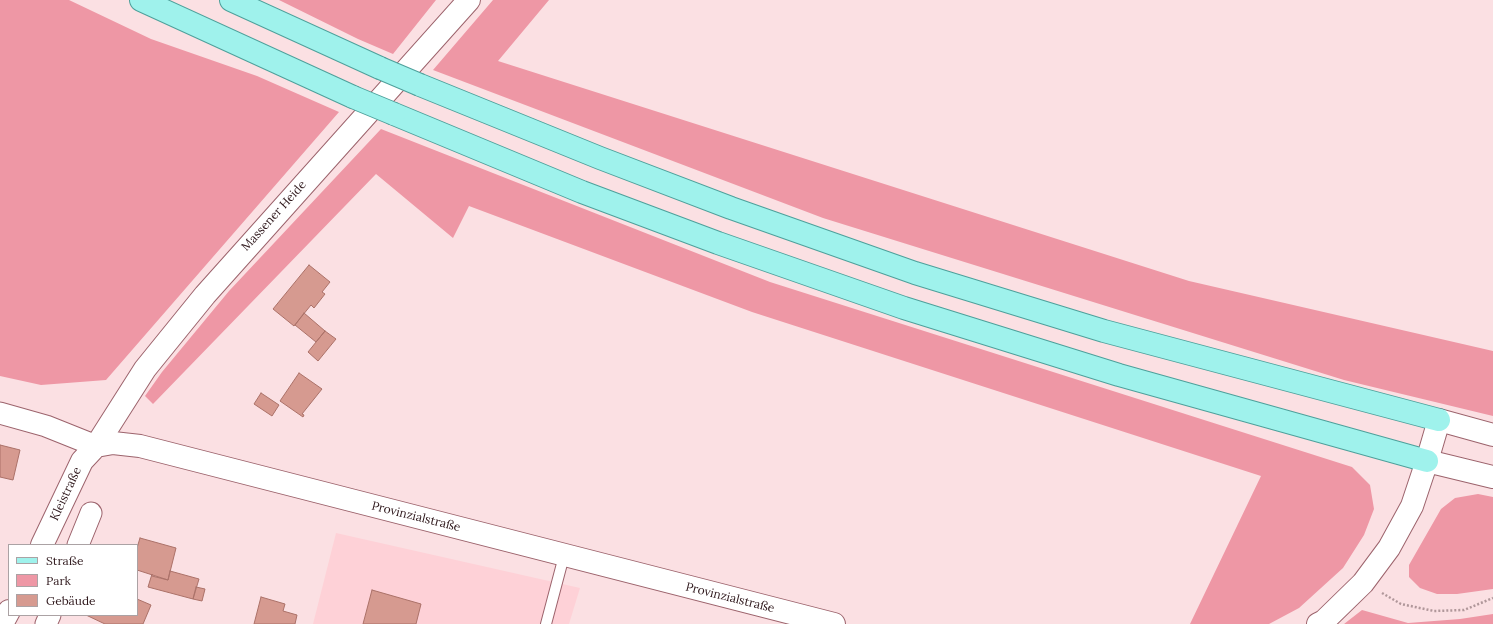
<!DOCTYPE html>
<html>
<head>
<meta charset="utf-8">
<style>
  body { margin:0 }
  #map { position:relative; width:1493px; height:624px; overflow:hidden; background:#fbe0e3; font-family:Lora,serif }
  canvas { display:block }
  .legend { position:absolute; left:8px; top:544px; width:130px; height:72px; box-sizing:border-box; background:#fff; border:1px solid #aba2a4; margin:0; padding:5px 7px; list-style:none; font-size:12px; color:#2e171b }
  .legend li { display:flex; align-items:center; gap:8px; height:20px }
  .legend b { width:20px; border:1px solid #aba2a4 }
</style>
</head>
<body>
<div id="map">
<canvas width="1493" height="624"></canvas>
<ul class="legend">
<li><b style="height:5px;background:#9ff2ec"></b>Straße</li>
<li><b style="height:11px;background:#ee97a5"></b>Park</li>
<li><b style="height:11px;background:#d69a90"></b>Gebäude</li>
</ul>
</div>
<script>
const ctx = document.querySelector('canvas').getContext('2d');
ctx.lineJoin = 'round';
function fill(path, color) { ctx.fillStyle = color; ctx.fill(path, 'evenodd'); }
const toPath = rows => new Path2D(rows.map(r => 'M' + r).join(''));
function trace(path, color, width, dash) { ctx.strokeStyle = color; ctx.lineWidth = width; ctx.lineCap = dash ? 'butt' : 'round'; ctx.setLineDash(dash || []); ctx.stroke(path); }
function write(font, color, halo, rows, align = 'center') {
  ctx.font = font + ' Lora,serif'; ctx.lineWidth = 3; ctx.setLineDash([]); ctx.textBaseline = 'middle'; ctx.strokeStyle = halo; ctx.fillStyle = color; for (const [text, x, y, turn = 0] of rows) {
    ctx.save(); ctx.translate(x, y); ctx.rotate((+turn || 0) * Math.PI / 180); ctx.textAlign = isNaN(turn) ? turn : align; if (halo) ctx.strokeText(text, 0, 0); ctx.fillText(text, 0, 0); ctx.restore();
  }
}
const built = toPath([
  [336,533,580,588,569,624,313,624]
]);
const green = toPath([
  [0,0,69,0,151,39,257,76,339,112,106,380,41,385,0,376],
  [279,0,436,0,393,54,358,39],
  [493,0,549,0,498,61,1189,281,1493,351,1493,416,1344,380,823,218,433,70],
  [381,129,770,282,1352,467,1370,485,1374,509,1364,535,1343,568,1299,608,1269,624,1190,624,1261,476,752,312,469,206,453,238,376,174,153,404,145,396,162,372,229,291],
  [1478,494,1493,497,1493,589,1457,594,1437,594,1420,588,1409,577,1409,565,1441,509,1455,498],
  [1362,610,1408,623,1460,619,1493,614,1493,624,1344,624]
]);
const building = toPath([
  [309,265,330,282,322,292,325,294,314,308,311,305,294,326,273,309,309,265],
  [304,313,325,331,316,342,295,325,304,313],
  [325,331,336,339,318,361,308,352,325,331],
  [299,373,322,389,302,414,304,415,303,417,280,401,299,373],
  [261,393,279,405,272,416,254,404,261,393],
  [0,445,20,450,13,480,0,477,0,445],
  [140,538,176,548,168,580,137,570,137,548,140,538],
  [170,571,199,579,193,599,148,587,152,574,152,576,168,580,170,571],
  [196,587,205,589,202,601,193,599,196,587],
  [372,590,421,604,416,624,363,624,372,590],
  [261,597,285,604,283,611,297,615,295,624,254,624,261,597],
  [137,599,151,605,143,624,105,624,86,615,137,615,137,599]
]);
const path = toPath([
  [1382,593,1401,604,1434,611,1464,610,1493,598]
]);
const service = toPath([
  [546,624,564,556]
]);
const minor = toPath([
  [0,413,46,426,96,446],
  [78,545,91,513],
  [46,624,50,615]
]);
const tertiary = toPath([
  [96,446,145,369,205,295,469,0]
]);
const secondary = toPath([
  [1427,461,1493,477],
  [42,545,82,461,96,446,113,443,140,446,834,624],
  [2,624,9,611],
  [1318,624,1324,621,1363,583,1389,548,1412,506,1427,461,1439,420,1493,435]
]);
const primary = toPath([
  [141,0,353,97],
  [231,0,380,68],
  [420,85,600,158,731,208,915,273,1104,331,1439,420],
  [394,114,582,192,718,243,904,308,1119,375,1427,461]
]);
const primaryBridge = toPath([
  [380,68,420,85],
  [353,97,394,114]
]);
const streetNames = [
  ["Massener Heide",274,216,-48],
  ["Kleistraße",66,494,-65],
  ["Provinzialstraße",416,517,14],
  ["Provinzialstraße",730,598,14]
];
fill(built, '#fed1d7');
fill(green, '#ee97a5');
fill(building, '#d69a90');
trace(building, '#ab7168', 1);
trace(service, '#9c636c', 12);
trace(minor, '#9c636c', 23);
trace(tertiary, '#9c636c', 24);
trace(secondary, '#9c636c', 24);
trace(primary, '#4ea09b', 24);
trace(path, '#b0979a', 2.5, [2, 2]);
trace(service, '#fff', 10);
trace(minor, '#fff', 21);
trace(tertiary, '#fff', 22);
trace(secondary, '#fff', 22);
trace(primary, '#9ff2ec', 22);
trace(primaryBridge, '#4ea09b', 24, []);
trace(primaryBridge, '#9ff2ec', 22);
write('12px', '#2e171b', '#fff', streetNames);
</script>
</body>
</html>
